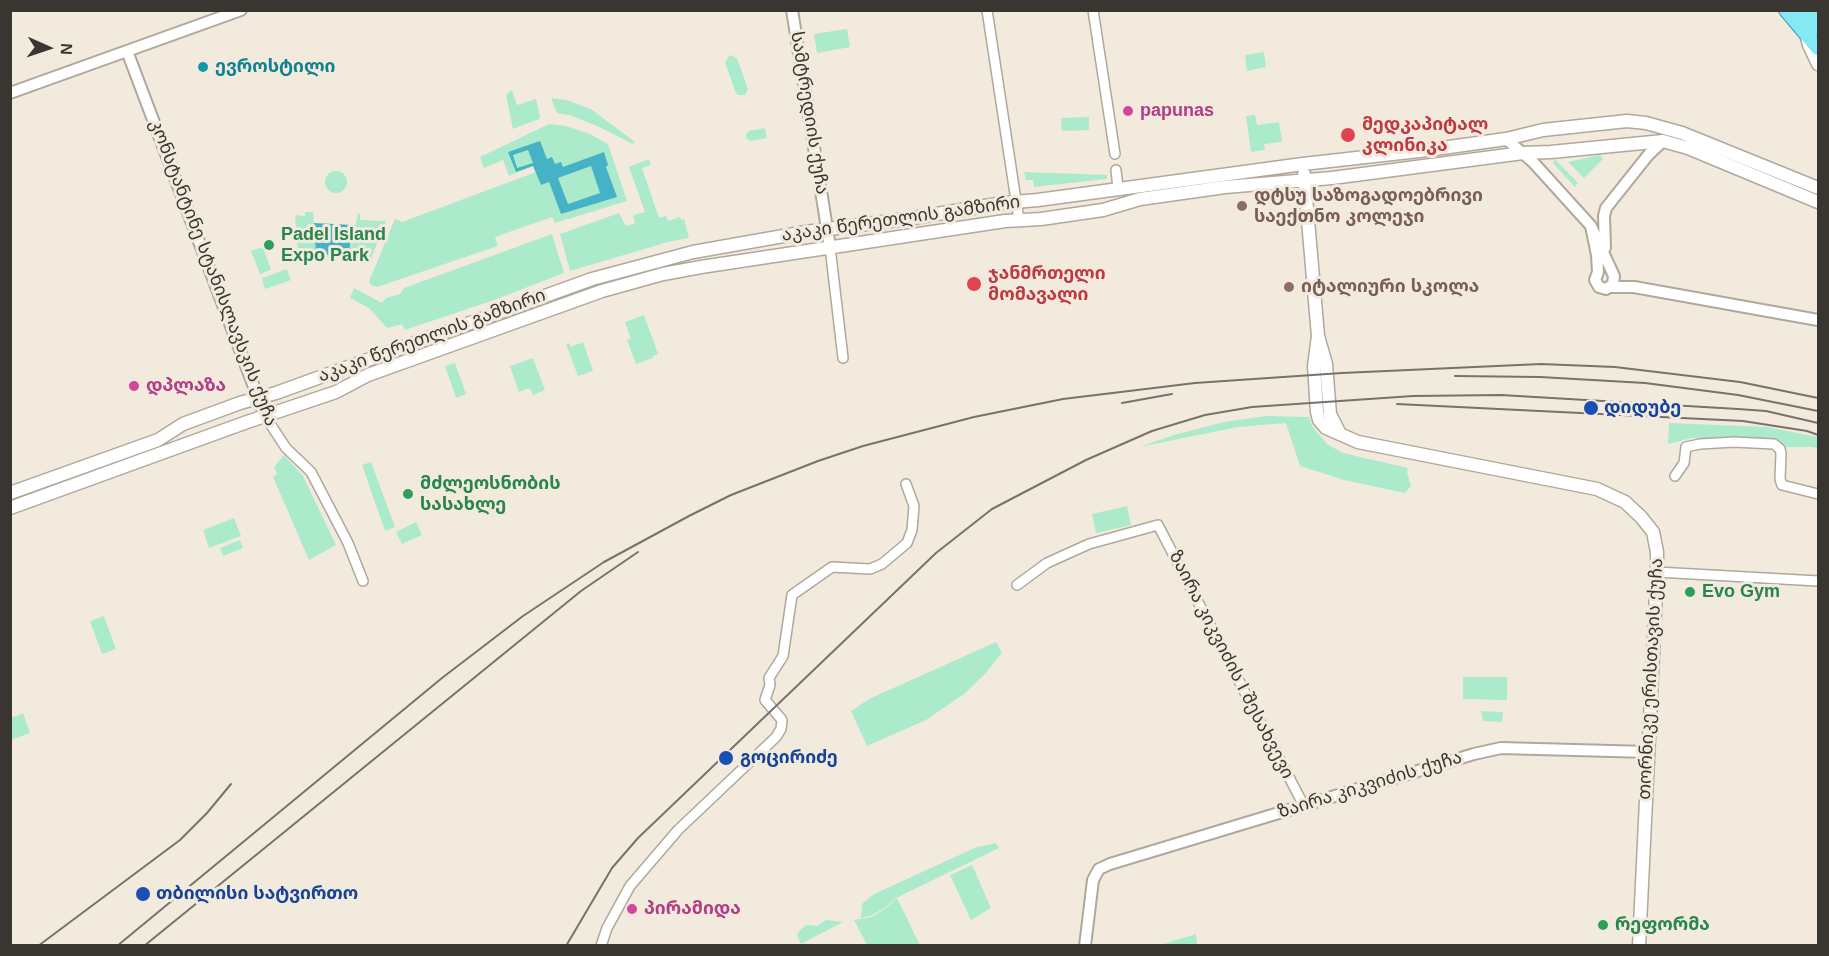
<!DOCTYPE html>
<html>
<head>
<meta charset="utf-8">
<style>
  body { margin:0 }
  #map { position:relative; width:1829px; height:956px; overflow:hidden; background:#f3eade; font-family:Arial,sans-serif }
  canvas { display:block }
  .frame { position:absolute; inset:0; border:12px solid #393631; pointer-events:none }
  .north { position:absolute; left:18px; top:18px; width:60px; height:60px; -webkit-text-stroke:4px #f3eade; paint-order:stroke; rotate:93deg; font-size:16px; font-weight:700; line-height:24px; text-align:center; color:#393631 }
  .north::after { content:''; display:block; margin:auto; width:21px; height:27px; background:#393631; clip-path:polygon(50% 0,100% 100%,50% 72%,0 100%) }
</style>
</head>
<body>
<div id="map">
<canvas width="1829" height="956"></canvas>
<div class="frame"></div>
<div class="north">N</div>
</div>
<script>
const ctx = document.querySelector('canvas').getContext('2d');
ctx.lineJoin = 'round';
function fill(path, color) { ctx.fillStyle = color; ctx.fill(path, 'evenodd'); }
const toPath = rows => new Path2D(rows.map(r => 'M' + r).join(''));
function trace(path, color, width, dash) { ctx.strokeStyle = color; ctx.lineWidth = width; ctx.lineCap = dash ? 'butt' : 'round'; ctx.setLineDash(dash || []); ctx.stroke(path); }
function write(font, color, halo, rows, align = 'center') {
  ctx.font = font + ' Arial,"Noto Sans Georgian",sans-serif'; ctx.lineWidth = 6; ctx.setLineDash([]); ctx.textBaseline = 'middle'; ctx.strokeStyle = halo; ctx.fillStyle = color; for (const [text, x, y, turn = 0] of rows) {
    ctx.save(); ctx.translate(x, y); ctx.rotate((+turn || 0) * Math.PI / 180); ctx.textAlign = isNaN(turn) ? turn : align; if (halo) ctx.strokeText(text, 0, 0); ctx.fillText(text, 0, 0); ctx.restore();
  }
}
const green = toPath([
  [847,29,850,47,817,53,814,34],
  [1264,52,1266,67,1247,71,1245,55],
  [730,55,737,58,748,89,745,95,738,95,735,91,725,62],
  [512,90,517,105,536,99,540,117,539,119,513,129,506,95],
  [551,98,567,100,591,109,635,142,633,144,597,126,572,116,557,113],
  [1255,115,1257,125,1279,122,1282,142,1264,144,1265,150,1251,152,1246,116],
  [1089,117,1089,130,1062,131,1061,118],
  [549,124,566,126,588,133,608,144,627,201,555,223,552,217,495,237,498,246,377,287,371,285,369,281,395,219,402,222,536,172,533,166,509,176,503,160,484,168,480,157],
  [765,128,767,138,750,141,746,138,746,134,749,131],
  [1600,155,1603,159,1584,178,1568,162],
  [649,159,651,165,642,168,659,218,666,216,668,221,680,217,681,220,684,219,689,238,668,242,570,271,560,234,619,213,626,226,635,223,633,215,645,212,629,167],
  [1555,159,1578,183,1575,187,1553,163],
  '325 182a11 11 0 1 1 22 0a11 11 0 1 1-22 0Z',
  [1024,172,1107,175,1107,179,1034,187,1033,180,1026,180],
  [305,212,313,212,316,253,348,255,358,214,360,214,360,220,386,221,370,261,298,255,295,215,305,216],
  [552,234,564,273,497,299,405,330,402,324,387,328,369,308,350,298,354,288,382,303,386,298,400,294,404,288],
  [263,247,271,270,260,274,251,251],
  [287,269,291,280,265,289,262,278],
  [644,315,658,354,653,356,653,358,636,364,627,340,631,339,625,322],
  [583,342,593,371,578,376,566,344,569,343,571,347],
  [533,358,545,390,533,395,530,388,519,392,510,366],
  [455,363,466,394,456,398,445,366],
  [1267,416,1309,417,1312,426,1327,444,1343,453,1408,468,1407,472,1411,486,1405,493,1344,480,1300,466,1286,423,1238,427,1139,447,1174,435,1224,422],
  [1669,423,1767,427,1818,437,1818,449,1813,447,1783,447,1770,440,1707,438,1692,438,1668,444],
  [284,455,303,476,336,545,309,560,273,477,277,474,274,467],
  [371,462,395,527,385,531,362,465],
  [1127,506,1131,525,1096,533,1092,514],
  [234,518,241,536,209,548,203,530],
  [416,522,422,535,402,544,396,532],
  [240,540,243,548,223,556,220,548],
  [104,616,116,649,102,654,90,621],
  [996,642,1002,653,984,675,964,694,926,720,867,746,851,711,869,699],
  [1463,677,1507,677,1507,700,1463,699],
  [1481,711,1503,712,1502,722,1483,721],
  [23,713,30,733,11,740,11,718],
  [996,843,999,848,896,898,885,908,870,916,861,918,862,904,874,894,977,847],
  [972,865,991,908,971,920,950,875],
  [897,898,920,945,867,945,854,920,871,917,885,909],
  [826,920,843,922,801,944,797,935,800,930,806,925,817,926],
  [1196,934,1197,945,1160,945]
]);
const water = toPath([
  [540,141,547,159,552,157,555,164,561,162,563,167,604,152,608,165,606,167,617,197,561,214,549,182,541,185,533,166,516,172,508,152],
  [528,150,533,163,517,168,513,155],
  [591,166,600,193,568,204,558,178],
  [314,223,354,225,348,256,316,254]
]);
const minor = toPath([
  [987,10,1019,220],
  [1093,10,1115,154],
  [1116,170,1118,188],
  [830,247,843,358],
  [265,416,286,448,311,472,348,543,363,581],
  [1675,476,1684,463,1686,447,1700,444,1734,442,1774,444,1780,449,1781,453,1780,479,1782,485,1818,494],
  [1657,572,1818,581],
  [1017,585,1047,563,1089,544,1158,525,1304,806],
  [601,946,607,928,630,886,678,830,776,737,781,729,782,720,765,700,770,685,769,678,783,656,792,595,832,567,870,569,882,564,907,543,912,530,914,506,906,484]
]);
const tertiary = toPath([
  [792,10,830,247],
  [127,51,265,416],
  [10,93,241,10],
  [1506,139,1533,162,1591,226,1614,276,1613,284,1606,289,1599,287,1595,280,1598,272,1597,255,1591,226],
  [1605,248,1604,216,1606,208,1649,154,1663,141],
  [1611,287,1634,287,1818,320],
  [1085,946,1093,880,1099,869,1110,864,1474,754,1501,748,1648,752]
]);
const secondary = toPath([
  [1806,34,1809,45,1818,64],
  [1304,174,1318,336,1326,364,1330,414,1340,434],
  [1318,336,1314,366,1317,412,1319,420,1326,428,1358,442,1597,489,1625,502,1641,517,1653,532,1657,552,1657,572,1639,946],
  [10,493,158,440,183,424,240,403,276,393,592,279,693,252,806,232,913,218,1003,203,1038,200,1303,164,1428,150,1506,139,1543,130,1627,121,1646,123,1682,133,1818,188],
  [10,508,247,422,336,392,368,375,602,291,663,274,701,267,1005,221,1041,219,1103,210,1140,199,1225,187,1332,178,1523,153,1551,152,1663,141,1688,148,1818,202]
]);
const primary = toPath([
  [1786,10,1818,48],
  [1802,10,1818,28],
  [1816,10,1818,13]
]);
const rail = toPath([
  [1455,376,1540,377,1645,383,1738,395,1818,411],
  [1122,403,1172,394],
  [1397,404,1743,421,1807,431,1818,435],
  [38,946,180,840,207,813,231,784],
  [117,946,442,678,523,616,604,562,689,516,731,495,818,461,863,446,974,417,1063,399,1195,383,1342,373,1541,364,1615,367,1740,382,1818,398],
  [144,946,581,591,638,552],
  [566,946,612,868,638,838,936,553,992,509,1086,460,1152,431,1205,415,1252,407,1413,396,1501,395,1738,409,1766,411,1818,423]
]);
const markers = [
  [203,67,6,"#0f9aa8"],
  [1128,111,6,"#d1479c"],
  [1348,135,8,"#e0444e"],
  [1242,206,6,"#8d6e63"],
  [269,245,6,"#2e9e5b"],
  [974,284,8,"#e0444e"],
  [1289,287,6,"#8d6e63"],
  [134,386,6,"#d1479c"],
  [1591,408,8,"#1a4fb4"],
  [408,494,6,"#2e9e5b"],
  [1690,592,6,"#2e9e5b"],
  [726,758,8,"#1a4fb4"],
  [143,894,8,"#1a4fb4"],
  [632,909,6,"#d1479c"],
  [1603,925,6,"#2e9e5b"]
];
const cultureNames = [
  ["ევროსტილი",215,67]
];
const hotelNames = [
  ["papunas",1140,111],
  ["დპლაზა",146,386],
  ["პირამიდა",644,909]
];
const streetNames = [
  ["სამტრედიის ქუჩა",809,113,81],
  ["აკაკი წერეთლის გამზირი",901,219,-8],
  ["კონსტანტინე სტანისლავსკის ქუჩა",213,273,69],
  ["აკაკი წერეთლის გამზირი",432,336,-20],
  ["ზაირა კიკვიძის I შესახვევი",1231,665,63],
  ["თორნიკე ერისთავის ქუჩა",1651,679,-87],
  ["ზაირა კიკვიძის ქუჩა",1370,785,-17]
];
const healthNames = [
  ["მედკაპიტალ",1362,125],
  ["კლინიკა",1362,146],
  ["ჯანმრთელი",988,274],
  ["მომავალი",988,295]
];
const educationNames = [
  ["დტსუ საზოგადოებრივი",1254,196],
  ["საექთნო კოლეჯი",1254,217],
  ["იტალიური სკოლა",1301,287]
];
const leisureNames = [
  ["Padel Island",281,235],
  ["Expo Park",281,256],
  ["მძლეოსნობის",420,484],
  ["სასახლე",420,505],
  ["Evo Gym",1702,592],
  ["რეფორმა",1615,925]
];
const transitNames = [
  ["დიდუბე",1604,408],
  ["გოცირიძე",740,758],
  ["თბილისი სატვირთო",156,894]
];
fill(green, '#abebcc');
fill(water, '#45b3c5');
trace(minor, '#b0a89c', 12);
trace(tertiary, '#b0a89c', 14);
trace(secondary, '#b0a89c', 15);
trace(primary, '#35a1ac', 16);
trace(minor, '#fff', 9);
trace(tertiary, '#fff', 10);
trace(secondary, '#fff', 12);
trace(primary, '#85e9f5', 14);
trace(rail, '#77726b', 2);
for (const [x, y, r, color] of markers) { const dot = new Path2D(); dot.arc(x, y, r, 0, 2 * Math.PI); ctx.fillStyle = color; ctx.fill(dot); trace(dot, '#f3eade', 2); }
write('bold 18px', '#0d838f', '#f3eade', cultureNames, 'left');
write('bold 18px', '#b23c85', '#f3eade', hotelNames, 'left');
write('18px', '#393631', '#f3eade', streetNames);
write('bold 18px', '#be3a42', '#f3eade', healthNames, 'left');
write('bold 18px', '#785e54', '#f3eade', educationNames, 'left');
write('bold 18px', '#27864d', '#f3eade', leisureNames, 'left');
write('bold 18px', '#164399', '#f3eade', transitNames, 'left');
</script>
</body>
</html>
